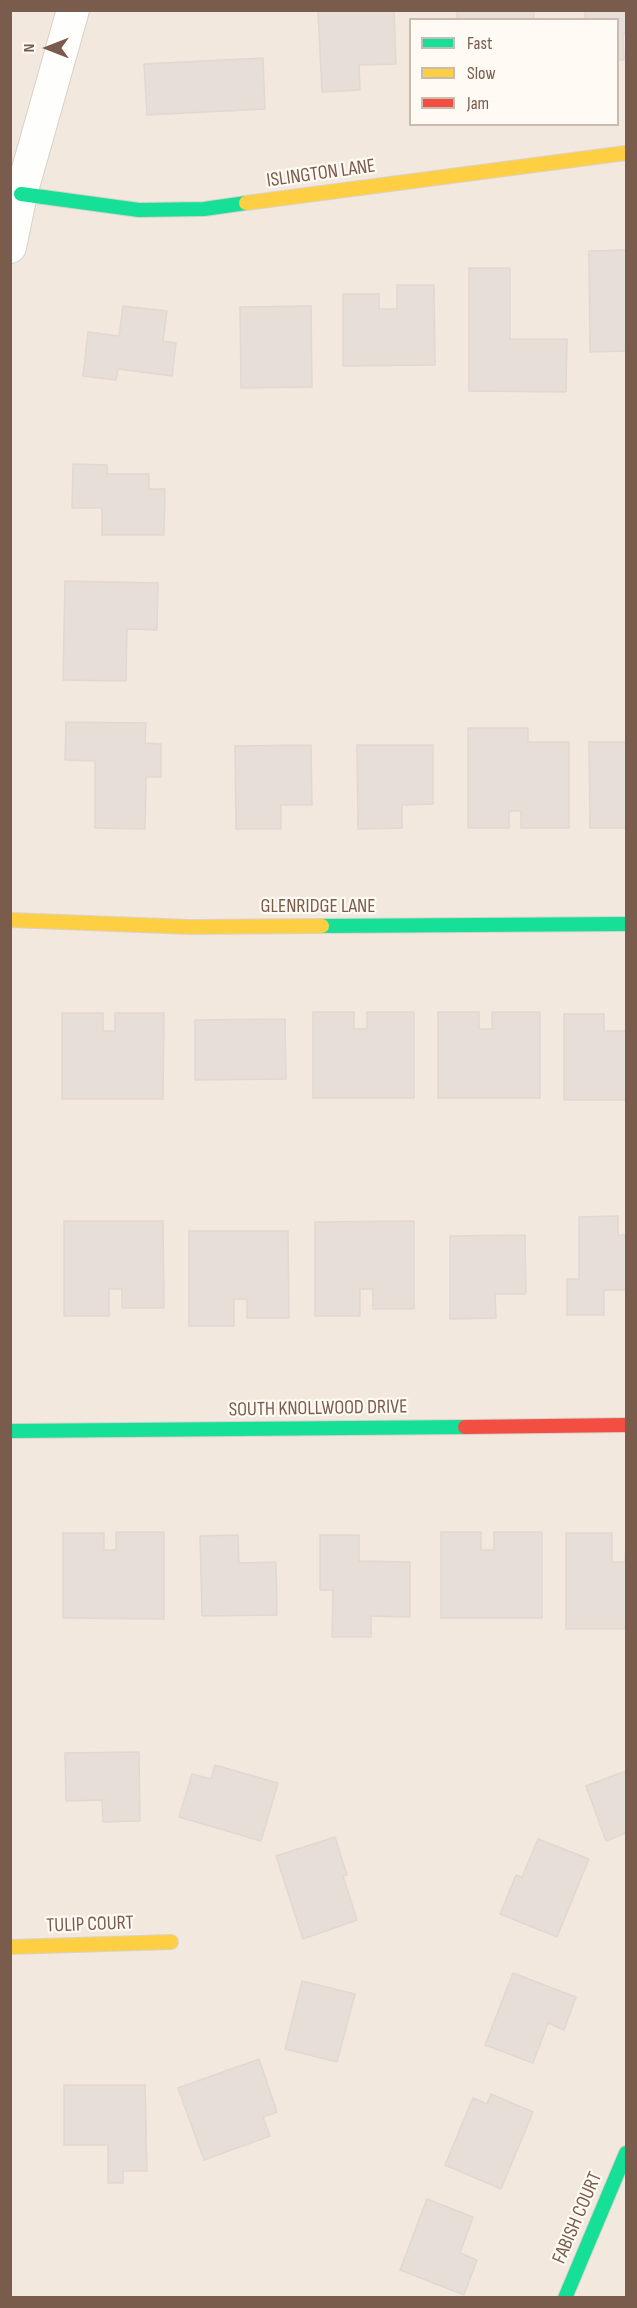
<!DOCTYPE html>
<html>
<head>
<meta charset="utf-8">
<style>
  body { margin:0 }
  #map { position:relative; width:637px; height:2308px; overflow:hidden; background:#f9f5f0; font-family:"Sofia Sans Condensed",sans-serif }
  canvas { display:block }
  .frame { position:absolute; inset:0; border:12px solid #7a5c4d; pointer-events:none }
  .legend { position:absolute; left:409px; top:18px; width:210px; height:108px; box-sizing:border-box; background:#fffaf3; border:2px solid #cabbb1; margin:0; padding:8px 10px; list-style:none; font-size:18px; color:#7a5c4d }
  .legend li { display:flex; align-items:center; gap:12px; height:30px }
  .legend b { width:30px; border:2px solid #cabbb1 }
  .north { position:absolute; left:18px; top:18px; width:60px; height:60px; -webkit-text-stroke:4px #fffaf3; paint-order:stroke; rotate:270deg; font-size:16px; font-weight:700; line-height:24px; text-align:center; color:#7a5c4d }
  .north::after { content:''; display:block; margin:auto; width:21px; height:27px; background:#7a5c4d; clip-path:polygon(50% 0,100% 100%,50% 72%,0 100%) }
</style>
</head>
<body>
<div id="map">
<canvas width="637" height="2308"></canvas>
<div class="frame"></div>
<ul class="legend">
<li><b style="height:8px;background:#16e098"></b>Fast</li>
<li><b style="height:8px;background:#ffcf43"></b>Slow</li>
<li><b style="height:8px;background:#f24e42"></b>Jam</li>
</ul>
<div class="north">N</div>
</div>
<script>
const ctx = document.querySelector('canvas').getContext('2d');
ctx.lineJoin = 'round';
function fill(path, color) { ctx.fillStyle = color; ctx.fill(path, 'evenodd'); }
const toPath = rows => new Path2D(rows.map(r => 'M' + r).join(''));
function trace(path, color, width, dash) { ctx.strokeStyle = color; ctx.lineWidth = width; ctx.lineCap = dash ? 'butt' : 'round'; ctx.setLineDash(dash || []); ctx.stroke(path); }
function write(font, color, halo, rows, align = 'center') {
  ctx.font = font + ' "Sofia Sans Condensed",sans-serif'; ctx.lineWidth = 4.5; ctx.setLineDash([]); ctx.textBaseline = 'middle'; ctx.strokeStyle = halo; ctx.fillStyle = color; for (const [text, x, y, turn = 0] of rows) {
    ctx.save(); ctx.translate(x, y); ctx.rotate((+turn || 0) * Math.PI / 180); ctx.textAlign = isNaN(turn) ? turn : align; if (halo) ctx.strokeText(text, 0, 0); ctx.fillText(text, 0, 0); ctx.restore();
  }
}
const residential = toPath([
  [11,11,626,11,626,2297,11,2298],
  [410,20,618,20,618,124,410,124]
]);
const building = toPath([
  [394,10,396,64,359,65,360,90,322,92,318,11,394,10],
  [457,10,534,10,534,20,457,20,457,10],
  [585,10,626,10,626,34,623,34,624,60,618,60,618,20,585,20,585,10],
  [263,58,265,109,147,115,144,64,263,58],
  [626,250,626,351,590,352,589,251,626,250],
  [469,268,510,268,510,339,567,339,566,392,469,391,469,268],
  [397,285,434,285,435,365,343,366,343,294,379,294,379,309,397,309,397,285],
  [123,306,167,311,163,341,176,343,172,376,118,369,116,380,83,376,88,332,119,336,123,306],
  [311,306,312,387,241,388,240,307,311,306],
  [73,464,107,465,107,474,149,474,149,489,165,489,164,535,102,535,102,508,72,508,73,464],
  [65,581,158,583,157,630,127,629,126,681,63,680,65,581],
  [66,722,146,723,145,743,161,744,161,777,146,777,145,829,95,828,95,761,65,760,66,722],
  [468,728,528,728,528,742,569,742,569,828,521,828,521,811,509,811,509,828,468,828,468,728],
  [589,742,626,742,626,828,590,828,589,742],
  [311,745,312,805,281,805,281,829,236,829,235,746,311,745],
  [357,745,433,745,433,804,402,805,402,828,358,829,357,745],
  [313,1012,354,1012,354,1029,367,1029,367,1012,414,1012,414,1098,313,1098,313,1012],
  [438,1012,479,1012,479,1029,492,1029,492,1012,540,1012,540,1098,438,1098,438,1012],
  [62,1013,103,1013,103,1031,115,1031,115,1013,164,1013,163,1099,62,1099,62,1013],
  [564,1014,604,1014,604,1031,626,1031,626,1100,564,1100,564,1014],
  [285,1019,286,1079,195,1080,195,1020,285,1019],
  [618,1216,618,1235,626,1235,626,1290,604,1290,604,1315,567,1315,567,1279,579,1279,579,1217,618,1216],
  [64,1221,163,1221,164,1308,122,1308,122,1289,109,1289,109,1316,64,1316,64,1221],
  [414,1221,414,1309,373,1309,373,1289,360,1289,360,1316,315,1316,315,1222,414,1221],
  [189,1231,288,1231,289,1318,247,1318,247,1299,234,1299,234,1326,189,1326,189,1231],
  [525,1235,526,1294,495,1294,496,1318,450,1319,450,1236,525,1235],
  [116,1532,164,1532,164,1619,63,1618,63,1533,104,1533,104,1550,116,1550,116,1532],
  [441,1532,481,1532,481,1550,494,1550,494,1532,542,1532,542,1618,441,1618,441,1532],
  [566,1533,612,1533,612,1562,625,1562,626,1542,626,1629,566,1629,566,1533],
  [238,1535,239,1563,276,1562,277,1615,202,1616,200,1536,238,1535],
  [320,1535,359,1535,359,1561,410,1562,410,1617,371,1616,371,1637,332,1637,333,1590,320,1590,320,1535],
  [139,1752,140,1821,103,1822,102,1800,66,1801,65,1753,139,1752],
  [215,1765,278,1783,261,1841,179,1817,192,1774,211,1779,215,1765],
  [626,1771,626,1833,606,1841,586,1786,626,1771],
  [335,1837,347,1875,343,1876,357,1920,303,1939,276,1856,335,1837],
  [538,1839,589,1859,557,1937,500,1914,516,1875,522,1877,538,1839],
  [513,1973,576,1997,564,2030,548,2023,533,2063,485,2045,513,1973],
  [302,1981,355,1994,337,2062,285,2049,302,1981],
  [259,2059,277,2112,263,2117,270,2136,204,2160,178,2088,259,2059],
  [64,2085,145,2085,147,2171,123,2171,123,2183,108,2183,108,2145,64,2145,64,2085],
  [491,2094,533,2112,501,2189,445,2165,473,2098,487,2104,491,2094],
  [427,2199,473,2217,460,2253,477,2260,464,2295,400,2270,427,2199]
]);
const street = toPath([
  [10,247,21,194,73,10]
]);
const fast = toPath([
  [21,194,139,210,204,209,246,203],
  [322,926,626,924],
  [10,1431,465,1427],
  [565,2298,626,2153]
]);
const slow = toPath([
  [246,203,626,153],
  [10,920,190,927,322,926],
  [10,1947,171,1942]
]);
const jam = toPath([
  [465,1427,626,1425]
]);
const streetNames = [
  ["ISLINGTON LANE",321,174,-8],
  ["GLENRIDGE LANE",318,907],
  ["SOUTH KNOLLWOOD DRIVE",318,1409,-1],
  ["TULIP COURT",90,1925,-2],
  ["FABISH COURT",578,2218,-67]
];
fill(residential, '#f2e8de');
fill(building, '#e6ded7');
trace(building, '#e2d8d2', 1.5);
trace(street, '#d7d1cb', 34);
trace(fast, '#d9d2cb', 16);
trace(slow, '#d9d2cb', 16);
trace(jam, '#d9d2cb', 16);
trace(street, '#fefefd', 32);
trace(fast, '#16e098', 14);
trace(slow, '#ffcf43', 14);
trace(jam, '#f24e42', 14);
write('20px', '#7a5c4d', '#fffaf3', streetNames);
</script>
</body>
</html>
